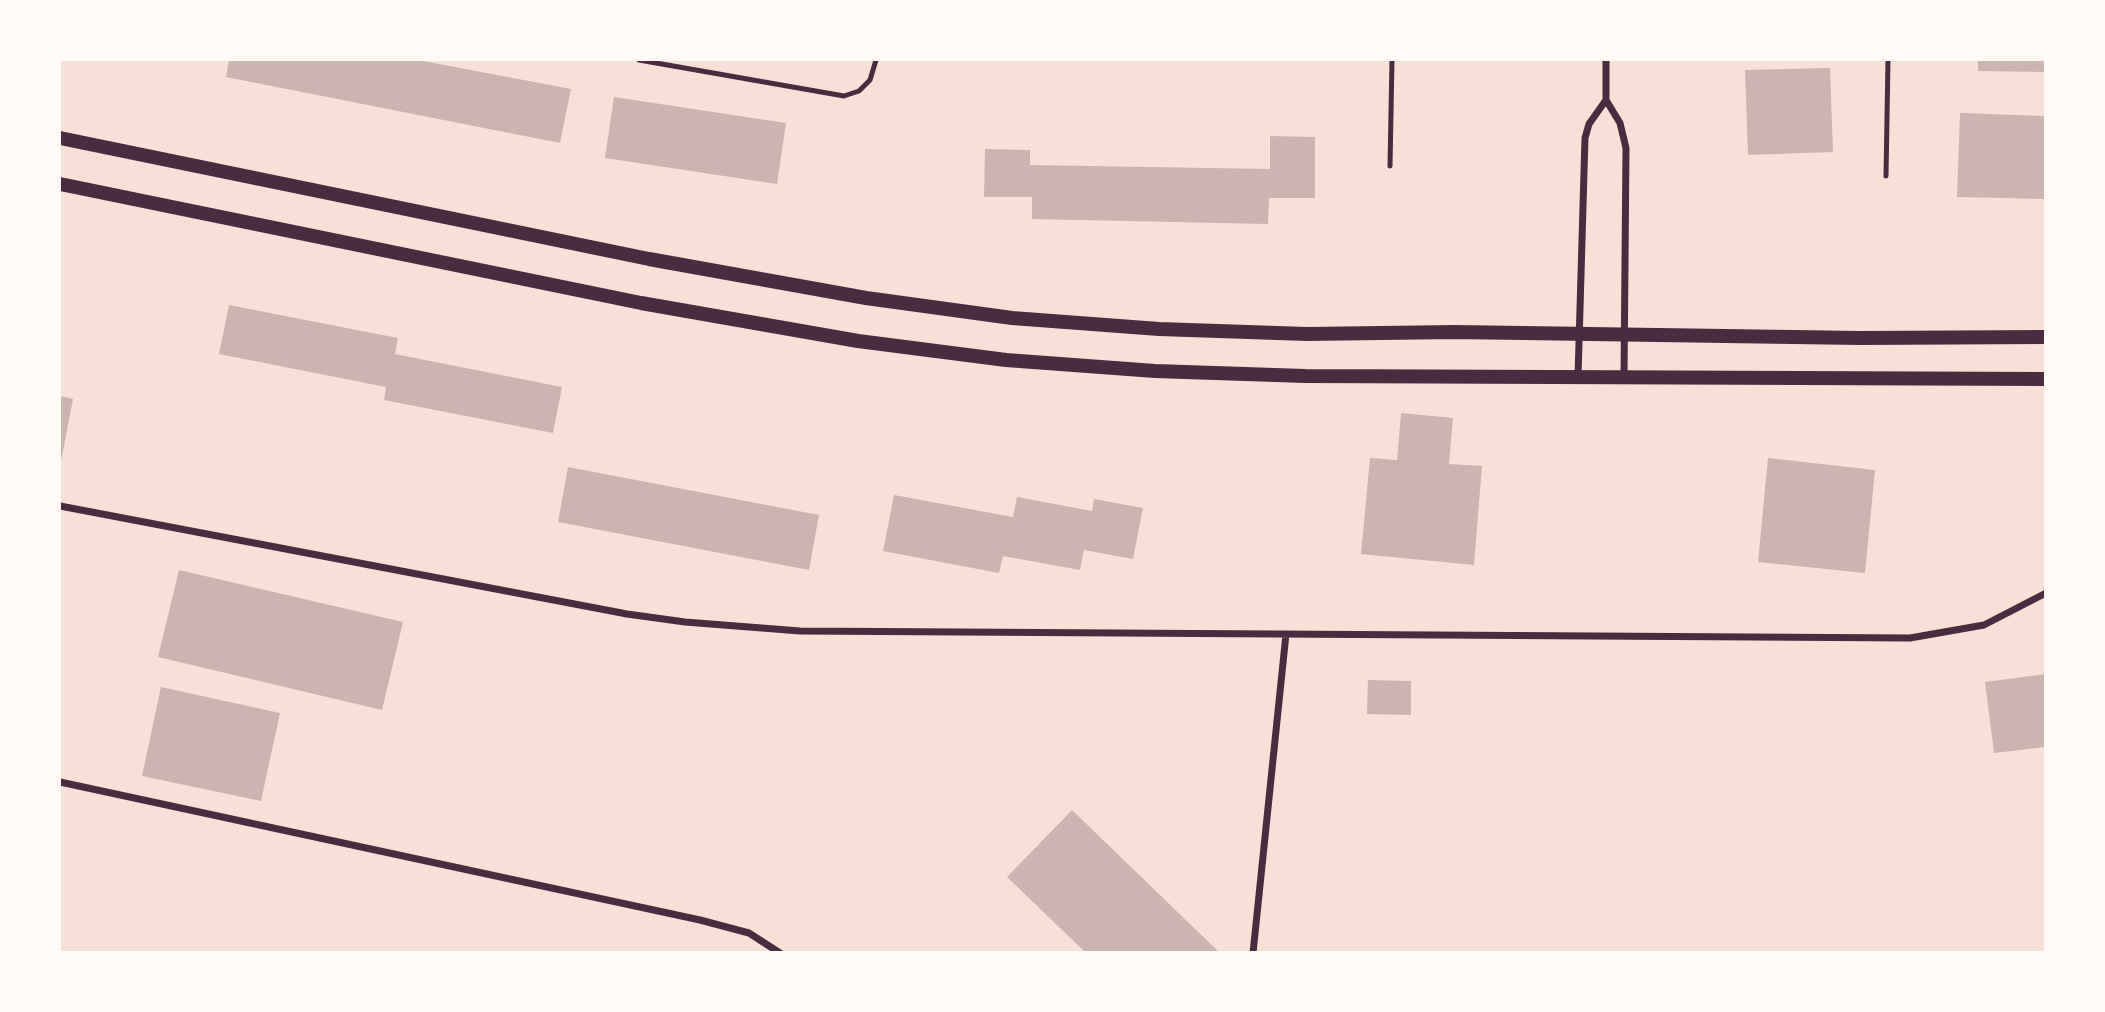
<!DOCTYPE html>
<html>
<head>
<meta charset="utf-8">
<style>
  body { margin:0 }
  #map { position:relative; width:2105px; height:1012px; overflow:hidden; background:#f7e1d7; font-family:Commissioner,sans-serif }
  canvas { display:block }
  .frame { position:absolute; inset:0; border:61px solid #fffaf5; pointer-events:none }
</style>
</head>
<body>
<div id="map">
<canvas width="2105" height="1012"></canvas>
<div class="frame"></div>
</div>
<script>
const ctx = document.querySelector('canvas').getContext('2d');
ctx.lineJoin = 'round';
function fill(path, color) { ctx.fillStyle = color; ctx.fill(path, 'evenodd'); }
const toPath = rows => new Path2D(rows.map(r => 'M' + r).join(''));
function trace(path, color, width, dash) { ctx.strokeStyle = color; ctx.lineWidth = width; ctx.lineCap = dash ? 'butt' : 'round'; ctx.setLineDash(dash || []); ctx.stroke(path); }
const building = toPath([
  [229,60,418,60,571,89,560,143,226,77],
  [1978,60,2046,60,2046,72,1978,71],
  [1830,68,1833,152,1748,155,1745,70],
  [614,97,786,123,777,184,605,158],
  [1960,113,2046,116,2046,199,1957,197],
  [1270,136,1315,137,1315,198,1269,198,1268,224,1032,219,1032,197,984,197,985,149,1030,150,1030,165,1270,169],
  [229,305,398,338,395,354,562,387,553,433,384,400,386,387,219,354],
  [60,396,73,399,61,461,60,461],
  [1401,413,1453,418,1449,464,1482,466,1474,565,1361,554,1370,458,1397,460],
  [1768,458,1875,470,1865,573,1758,562],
  [568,467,819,515,809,570,558,522],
  [894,495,1013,517,1017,497,1092,511,1094,499,1143,508,1133,559,1084,550,1080,570,1003,556,999,573,883,551],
  [179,570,403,622,382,710,158,657],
  [2046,674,2046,747,1994,753,1985,682],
  [1368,680,1411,681,1411,715,1367,714],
  [161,687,280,713,261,801,142,776],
  [1072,810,1220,953,1086,953,1007,877]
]);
const service = toPath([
  [639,60,844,96,859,91,870,80,876,60],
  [1390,166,1392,60],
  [1886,176,1888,60]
]);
const minor = toPath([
  [1606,60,1606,100,1620,123,1626,148,1624,377],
  [1578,377,1585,138,1589,124,1606,100],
  [60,506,627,614,685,622,800,631,1910,638,1984,625,2046,593],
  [60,782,700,920,749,933,780,953],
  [1253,953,1286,634]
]);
const secondary = toPath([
  [60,138,649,259,866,298,1012,318,1159,329,1307,334,1455,332,1860,338,2046,337],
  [60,184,641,303,858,341,1006,360,1155,371,1305,376,2046,379]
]);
fill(building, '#ccb4b1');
trace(service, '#4a2c40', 5);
trace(minor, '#4a2c40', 7);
trace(secondary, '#4a2c40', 14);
</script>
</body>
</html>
